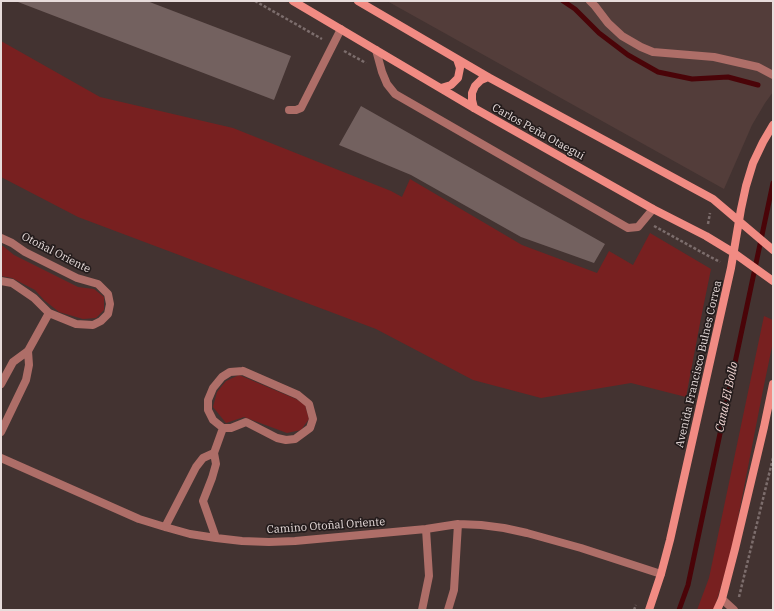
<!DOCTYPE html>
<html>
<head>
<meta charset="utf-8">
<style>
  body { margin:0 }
  #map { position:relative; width:774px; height:611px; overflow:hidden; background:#433331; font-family:"IBM Plex Serif",serif }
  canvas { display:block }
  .frame { position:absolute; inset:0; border:2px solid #e7dcdb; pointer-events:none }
</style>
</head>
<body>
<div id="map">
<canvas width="774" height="611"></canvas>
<div class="frame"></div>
</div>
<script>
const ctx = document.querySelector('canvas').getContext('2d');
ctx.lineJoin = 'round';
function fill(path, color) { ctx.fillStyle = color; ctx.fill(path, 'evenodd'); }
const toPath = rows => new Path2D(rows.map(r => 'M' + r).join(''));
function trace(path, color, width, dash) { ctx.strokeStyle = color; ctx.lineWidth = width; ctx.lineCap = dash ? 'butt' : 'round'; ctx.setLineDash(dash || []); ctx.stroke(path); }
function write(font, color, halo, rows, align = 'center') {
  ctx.font = font + ' "IBM Plex Serif",serif'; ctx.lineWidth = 3.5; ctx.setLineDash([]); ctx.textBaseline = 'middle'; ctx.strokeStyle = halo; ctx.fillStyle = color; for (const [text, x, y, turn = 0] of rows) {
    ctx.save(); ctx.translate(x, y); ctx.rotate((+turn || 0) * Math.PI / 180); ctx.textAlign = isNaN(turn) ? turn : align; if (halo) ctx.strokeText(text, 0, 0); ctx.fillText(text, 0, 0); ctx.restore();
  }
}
const built = toPath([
  [387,1,773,1,773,92,765,103,752,125,724,189]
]);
const green = toPath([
  [1,41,100,97,233,128,391,191,402,197,410,179,522,245,597,273,609,251,633,265,650,233,711,269,701,318,686,397,631,383,541,398,473,380,376,329,78,217,1,177],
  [1,246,3,246,14,255,78,287,94,289,104,297,104,310,96,318,83,319,59,312,44,300,35,290,12,278,1,276],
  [764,316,773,320,773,342,763,390,732,549,714,610,697,610,709,578],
  [239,375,296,399,305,405,309,419,301,430,287,433,244,417,226,423,213,407,217,392,226,381]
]);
const stream = toPath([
  [563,1,575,9,599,33,628,55,658,72,692,79,728,77,758,85],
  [679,610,688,585,773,183]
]);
const building = toPath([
  [18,1,147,1,291,56,274,100,18,2],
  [361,106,605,244,594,263,521,237,411,175,339,145]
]);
const path = toPath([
  [255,1,322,39],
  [344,51,366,63],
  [708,224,710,213],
  [654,226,703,253,720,262],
  [739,597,773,458],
  [634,610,636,605]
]);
const lane = toPath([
  [590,1,595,6,608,23,622,36,641,47,653,52,714,57,758,67,773,75],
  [376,50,382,72,387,84,395,94,628,228,638,227,653,209],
  [289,110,296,110,301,108,341,29]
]);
const street = toPath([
  [1,238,12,243,25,252,77,278,98,284,108,294,110,304,108,314,101,321,93,325,76,324,49,313,34,298,12,283,1,281],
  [243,371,298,395,309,404,313,419,310,428,295,439,286,440,277,438,246,422,231,428,223,428,213,420,208,410,208,400,213,388,222,377,230,372,243,371],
  [1,384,13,362,28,351,49,313],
  [1,432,26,380,29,365,28,351],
  [1,458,139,519,165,527,190,534,216,538,242,541,269,542,295,541,426,529,458,524,481,525,504,528,527,533,581,548,661,574],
  [165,527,196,467,203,458,214,453],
  [216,538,203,501,212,478,216,464,214,453,223,428],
  [722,599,734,610],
  [422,610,429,576,426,529],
  [448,610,454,590,458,524]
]);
const secondary = toPath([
  [293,1,474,108,653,209,706,236,734,253,773,281],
  [358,1,488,77,713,199,773,250],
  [441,88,451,85,458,78,460,68,457,59],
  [474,108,472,100,472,93,475,86,481,80,488,77],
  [649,610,661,574,670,540,731,268,741,209,746,186,753,163,763,142,773,125],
  [717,610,722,599,735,549,764,427,773,384]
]);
const streetNames = [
  ["Carlos Peña Otaegui",538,132,29],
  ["Otoñal Oriente",56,253,27],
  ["Avenida Francisco Bulnes Correa",699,364,-77],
  ["Camino Otoñal Oriente",326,526,-4]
];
const waterNames = [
  ["Canal El Bollo",727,397,-78]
];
fill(built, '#533d3a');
fill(green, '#782020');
trace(stream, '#4a0408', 5);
fill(building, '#73615f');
trace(path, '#7c6d6c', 2.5, [3, 2]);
trace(lane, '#ae6e68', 8);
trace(street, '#ae6e68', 8);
trace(secondary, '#f18b83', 8);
write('11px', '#e7dcdb', '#241c1c', streetNames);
write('italic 12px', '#f5d9d6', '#241c1c', waterNames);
</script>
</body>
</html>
